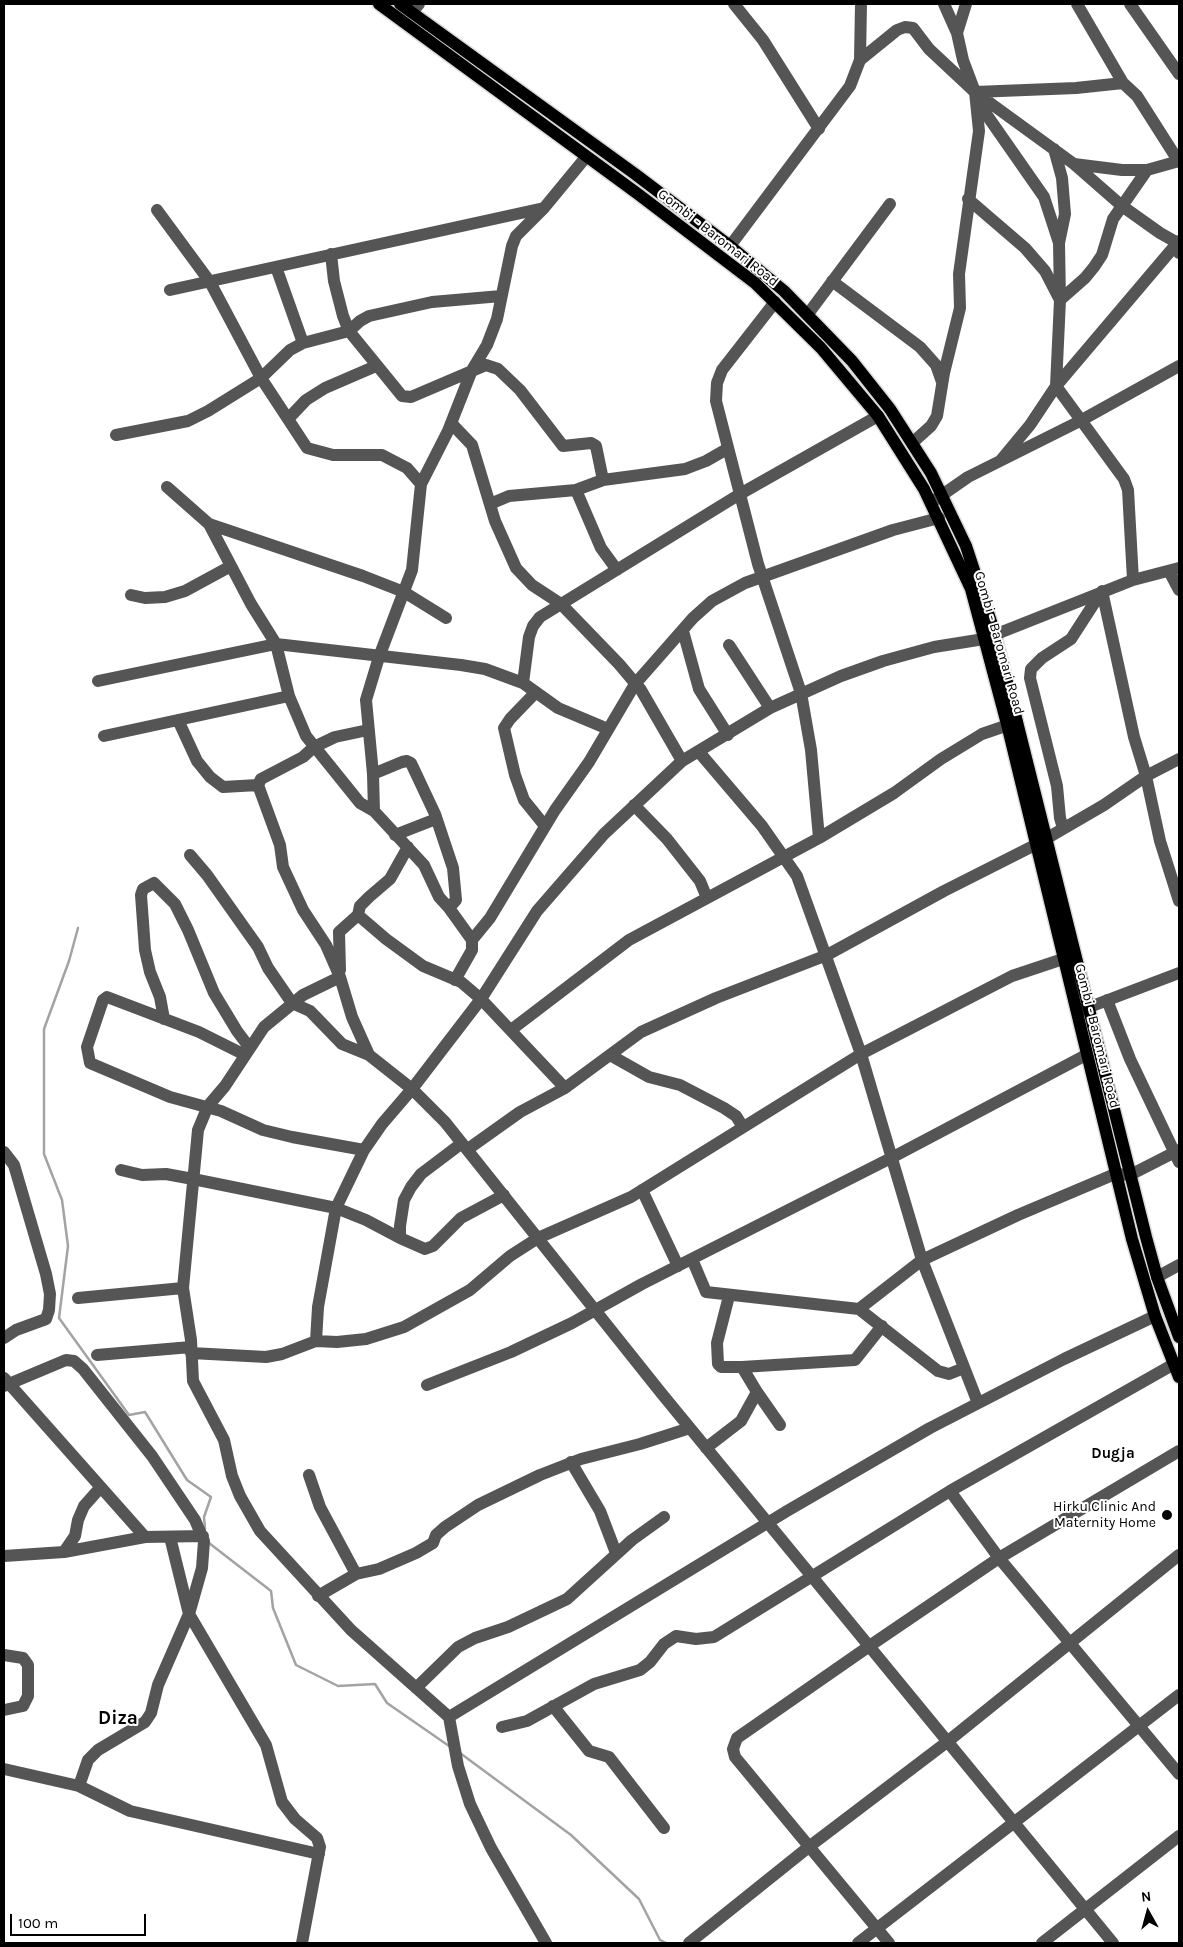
<!DOCTYPE html>
<html>
<head>
<meta charset="utf-8">
<style>
  body { margin:0 }
  #map { position:relative; width:1183px; height:1947px; overflow:hidden; background:#fff; font-family:Karla,sans-serif }
  canvas { display:block }
  .frame { position:absolute; inset:0; border:5px solid #000; pointer-events:none }
  .north { position:absolute; left:1123px; top:1887px; width:50px; height:50px; -webkit-text-stroke:4px #fff; paint-order:stroke; rotate:353deg; font-size:14px; font-weight:700; line-height:20px; text-align:center; color:#000 }
  .north::after { content:''; display:block; margin:auto; width:18px; height:22px; background:#000; clip-path:polygon(50% 0,100% 100%,50% 72%,0 100%) }
  .scale { position:absolute; left:10px; top:1914px; width:136px; height:22px; box-sizing:border-box; border:2px solid #000; border-top:0; padding-left:6px; font-size:15px; line-height:18px; white-space:nowrap; color:#000; -webkit-text-stroke:4px #fff; paint-order:stroke }
</style>
</head>
<body>
<div id="map">
<canvas width="1183" height="1947"></canvas>
<div class="frame"></div>
<div class="north">N</div>
<div class="scale">100 m</div>
</div>
<script>
const ctx = document.querySelector('canvas').getContext('2d');
ctx.lineJoin = 'round';
const toPath = rows => new Path2D(rows.map(r => 'M' + r).join(''));
function trace(path, color, width, dash) { ctx.strokeStyle = color; ctx.lineWidth = width; ctx.lineCap = dash ? 'butt' : 'round'; ctx.setLineDash(dash || []); ctx.stroke(path); }
function write(font, color, halo, rows, align = 'center') {
  ctx.font = font + ' Karla,sans-serif'; ctx.lineWidth = 4; ctx.setLineDash([]); ctx.textBaseline = 'middle'; ctx.strokeStyle = halo; ctx.fillStyle = color; for (const [text, x, y, turn = 0] of rows) {
    ctx.save(); ctx.translate(x, y); ctx.rotate((+turn || 0) * Math.PI / 180); ctx.textAlign = isNaN(turn) ? turn : align; if (halo) ctx.strokeText(text, 0, 0); ctx.fillText(text, 0, 0); ctx.restore();
  }
}
const stream = toPath([
  [78,928,69,961,44,1029,44,1154,62,1200,68,1246,59,1318,129,1415,145,1412,187,1480,211,1497,204,1517,205,1529],
  [209,1543,271,1591,273,1608,296,1665,338,1686,375,1684,387,1703,449,1746],
  [460,1753,571,1835,639,1899,660,1940,666,1943]
]);
const minor = toPath([
  [734,4,763,40,819,129],
  [1077,4,1123,83,1137,96,1179,162],
  [1130,4,1179,74],
  [412,12,419,4],
  [957,33,966,4],
  [860,60,897,30,905,27,913,28,929,49,975,92,1074,164,1122,206,1160,233,1176,242,1179,253],
  [975,92,1076,88,1123,83],
  [977,101,1044,197,1059,243],
  [1054,149,1062,178,1065,214,1059,243,1060,300,1056,386,1124,479,1128,490,1133,580],
  [1074,164,1122,170,1147,170],
  [968,199,1025,248,1045,271,1060,300,1085,278,1094,267,1102,255,1113,219,1147,170,1179,161],
  [157,210,210,282,261,378,307,448,333,455,382,455,407,468,421,484],
  [730,246,850,86,860,60,861,4],
  [331,254,334,281,343,316,349,331,402,396,411,397,486,365,498,369,520,390,563,446,591,443,596,446,603,480,685,469,706,461,727,449],
  [276,267,303,343],
  [832,281,920,347,936,365,942,382],
  [170,290,544,208],
  [775,302,722,370,717,383,716,401,758,564,801,693,811,750,819,838],
  [808,314,890,204],
  [288,419,306,400,325,388,376,366],
  [451,423,472,445,495,521,516,568,532,585,561,604,619,664,641,690,682,761],
  [116,435,188,421,208,411,261,378,290,350,303,343,349,331,360,321,369,316,432,302,501,296],
  [912,443,931,426,937,416,944,373,960,308,959,274,979,131,975,92,963,60,957,33,944,4],
  [1001,460,1030,425,1056,386,1179,241],
  [167,487,209,524,363,576,404,592,446,618],
  [576,490,601,548,617,570],
  [932,502,968,477,1080,421,1179,366],
  [490,504,509,496,576,490,603,480],
  [209,524,251,604,276,644,289,696,306,736,360,803,374,811],
  [1169,571,1179,590],
  [1102,591,1134,737,1146,776,1160,841,1179,901],
  [131,595,145,598,165,597,185,591,231,566],
  [683,631,699,689,728,735],
  [729,645,770,708],
  [98,681,276,644,461,665,485,669,523,683,558,708,608,729],
  [523,683,529,637,533,626,540,617,740,494,878,416],
  [536,692,510,719,504,728,515,775,524,800,545,826],
  [178,720,197,761,210,777,223,787,258,785],
  [104,736,289,696],
  [699,752,762,826,797,876,861,1054,922,1260,978,1403],
  [373,774,402,762,407,761,411,763,435,814,453,868,456,900,449,908,472,940,490,918,555,810,589,762,635,684,693,618,712,601,745,583,893,530,939,518],
  [634,805,667,839,700,881,707,898],
  [1063,828,1060,818,1057,786,1030,678,1031,669,1042,658,1071,639,1102,591],
  [395,835,436,819],
  [190,855,207,875,258,947,268,968,292,1003,310,1011,342,1044,369,1055],
  [449,908,439,897,424,865,374,811,373,774,366,700,379,657,412,570,421,484,448,431,472,370,487,345,497,319,512,246,516,236,544,208,586,157],
  [358,915,360,906,369,897,390,879,408,847],
  [340,970,339,932,358,915,386,939,423,966,461,982,481,999,565,1088],
  [340,977,303,995,264,1027,225,1086,208,1106,198,1130,183,1288,191,1340,193,1381,224,1440,232,1476,240,1496,260,1531,351,1630,449,1717,458,1766,470,1804,491,1848,546,1943],
  [455,980,472,950,472,940],
  [1107,1000,1130,1059,1179,1162],
  [1079,1011,1179,973],
  [164,1019,160,997,150,972,145,950,141,895,143,889,154,883,175,904,188,930,214,993,237,1031,249,1047],
  [511,1030,629,940,819,838,894,793,941,759,982,734,1017,722],
  [245,1055,199,1032,107,997,103,1000,87,1047,90,1063,170,1097,221,1111,263,1130,292,1137,364,1150],
  [610,1055,649,1077,680,1085,724,1108,736,1116,743,1127],
  [468,1149,520,1112,565,1088,641,1032,716,998,827,955,944,891,1037,844,1104,805,1146,776,1179,759],
  [4,1152,14,1165,46,1274,50,1294,49,1310,46,1319,16,1330,4,1338],
  [121,1170,142,1175,166,1174,193,1179,336,1208,366,1220,400,1238,400,1226,404,1200,411,1187,421,1174,462,1143],
  [642,1190,678,1266],
  [400,1238,425,1249,433,1246,461,1218,504,1195],
  [692,1259,706,1292,859,1309,938,1371,949,1374,964,1368],
  [1157,1277,1179,1265],
  [78,1298,183,1288],
  [859,1309,922,1260,1018,1215,1115,1174,1130,1175,1179,1150],
  [316,1341,318,1307,336,1208,364,1150,382,1124,412,1089,369,1055,352,1017,340,977,326,945,303,910,283,867,280,845,258,785,261,779,303,757,314,747,335,737,368,730],
  [191,1353,266,1357,282,1354,316,1341,337,1342,366,1339,404,1327,470,1290,510,1256,538,1238,631,1197,861,1054,1012,976,1063,959],
  [97,1355,191,1347],
  [742,1367,855,1360,882,1326],
  [4,1378,145,1537],
  [427,1385,511,1352,572,1323,642,1284,893,1157,1086,1055],
  [4,1386,66,1360,74,1361,83,1369,152,1456,195,1520,204,1541,202,1568,189,1614,158,1685,151,1713,145,1722,98,1750,88,1760,79,1786],
  [757,1392,780,1425],
  [706,1448,741,1421,757,1392,742,1367,721,1367,718,1364,717,1343,729,1296],
  [571,1462,600,1511,616,1553],
  [309,1475,320,1507,356,1574],
  [950,1491,999,1558,1179,1774],
  [170,1537,189,1614,266,1745,282,1802,295,1819,317,1838,320,1847,302,1943],
  [64,1552,145,1537,203,1536],
  [4,1556,64,1552,75,1536,78,1520,84,1506,100,1488],
  [318,1596,356,1574,379,1569,416,1553,433,1543,436,1535,445,1527,478,1505,540,1475,581,1459,640,1444,690,1428],
  [4,1655,23,1658,28,1665,28,1696,23,1706,4,1710],
  [416,1688,458,1647,475,1638,508,1627,567,1599,632,1540,664,1517],
  [553,1706,589,1751,609,1757,664,1828],
  [449,1717,787,1511,930,1428,1064,1359,1155,1316],
  [502,1727,527,1721,594,1684,640,1670,650,1662,664,1644,676,1636,696,1639,714,1637,950,1491,1174,1364],
  [4,1769,79,1786,130,1811,319,1854],
  [689,1943,810,1846,947,1742,1179,1555],
  [858,1943,1179,1695],
  [889,1943,735,1757,733,1749,737,1738,868,1647,999,1558,1179,1451],
  [1042,1943,1179,1836],
  [1113,1943,662,1394,445,1122,412,1089,481,999,537,911,604,834,682,761,770,708,841,676,883,661,934,647,984,639,1133,580,1179,568]
]);
const major = toPath([
  [379,4,638,194,755,283,821,348,878,416,924,489,971,589,1007,724,1132,1239,1155,1316,1179,1377],
  [400,4,635,174,730,246,784,291,852,361,890,409,931,473,966,546,995,634,1146,1237,1157,1277,1179,1337]
]);
const markers = [
  [1167,1515,6,"#000"]
];
const streetNames = [
  ["Gombi - Baromari Road",718,238,38],
  ["Gombi - Baromari Road",999,643,74],
  ["Gombi - Baromari Road",1097,1036,76]
];
const poiNames = [
  ["Hirku Clinic And",1156,1507],
  ["Maternity Home",1156,1523]
];
const neighbourhoodNames = [
  ["Dugja",1113,1454]
];
const districtNames = [
  ["Diza",118,1719]
];
trace(stream, '#a3a3a3', 2.5);
trace(major, '#dbdbdb', 15);
trace(minor, '#555', 12);
trace(major, '#000', 12);
for (const [x, y, r, color] of markers) { const dot = new Path2D(); dot.arc(x, y, r, 0, 2 * Math.PI); ctx.fillStyle = color; ctx.fill(dot); trace(dot, '#fff', 2); }
write('14px', '#000', '#fff', streetNames);
write('14px', '#000', '#fff', poiNames, 'right');
write('bold 15px', '#000', '#fff', neighbourhoodNames);
write('bold 19px', '#000', '#fff', districtNames);
</script>
</body>
</html>
